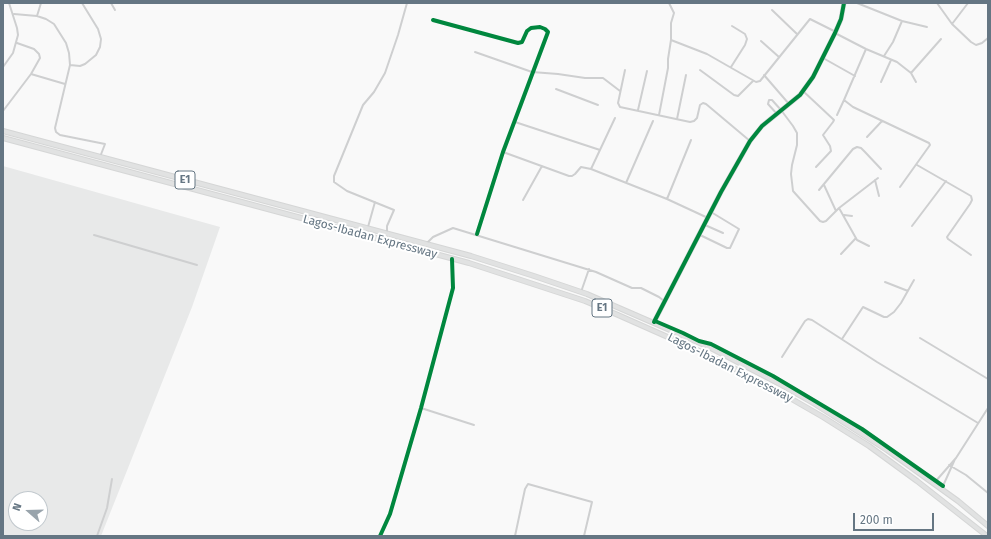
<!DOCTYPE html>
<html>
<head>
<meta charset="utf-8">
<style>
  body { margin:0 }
  #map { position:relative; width:991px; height:539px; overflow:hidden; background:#f9f9f9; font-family:"Fira Sans",sans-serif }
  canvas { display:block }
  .frame { position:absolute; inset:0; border:4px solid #657683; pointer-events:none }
  .north { position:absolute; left:8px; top:491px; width:40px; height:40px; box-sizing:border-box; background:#fff; border:1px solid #c1c8cd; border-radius:50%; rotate:290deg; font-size:11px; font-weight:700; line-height:16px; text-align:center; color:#657683 }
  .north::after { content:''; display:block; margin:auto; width:14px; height:18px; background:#99a4ac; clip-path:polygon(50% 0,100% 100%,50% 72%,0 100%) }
  .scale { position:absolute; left:853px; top:513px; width:81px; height:18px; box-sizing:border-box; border:2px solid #657683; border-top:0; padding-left:5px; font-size:12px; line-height:14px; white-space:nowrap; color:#657683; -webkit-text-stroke:3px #fff; paint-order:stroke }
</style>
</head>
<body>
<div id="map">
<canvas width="991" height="539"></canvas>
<div class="frame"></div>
<div class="north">N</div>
<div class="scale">200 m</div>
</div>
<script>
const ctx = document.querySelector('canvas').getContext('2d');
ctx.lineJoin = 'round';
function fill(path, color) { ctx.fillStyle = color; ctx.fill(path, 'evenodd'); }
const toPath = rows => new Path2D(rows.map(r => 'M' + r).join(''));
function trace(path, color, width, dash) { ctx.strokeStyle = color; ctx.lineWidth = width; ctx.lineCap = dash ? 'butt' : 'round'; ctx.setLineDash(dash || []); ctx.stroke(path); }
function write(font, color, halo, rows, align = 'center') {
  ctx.font = font + ' "Fira Sans",sans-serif'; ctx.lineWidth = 4; ctx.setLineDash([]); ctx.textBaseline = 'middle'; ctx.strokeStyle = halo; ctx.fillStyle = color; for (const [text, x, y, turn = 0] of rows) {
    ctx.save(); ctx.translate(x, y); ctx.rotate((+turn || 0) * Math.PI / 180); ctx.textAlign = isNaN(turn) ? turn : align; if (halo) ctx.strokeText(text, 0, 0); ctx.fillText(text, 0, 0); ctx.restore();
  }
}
const built = toPath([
  [3,166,220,227,192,307,101,536,3,536],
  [16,499,40,499,40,523,16,523]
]);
const street = toPath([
  [111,3,115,10],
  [857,3,902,21,927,27],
  [937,3,952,24,971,42,976,45,982,43,988,38],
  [772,10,797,34],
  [14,14,37,16,46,19,54,24,66,43,69,53,70,65,55,128,56,132,60,135,105,144,100,157],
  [37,16,41,3],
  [433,20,518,43,522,42,527,31,531,28,540,27,545,29,548,32,503,152,477,234],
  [952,24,968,3],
  [835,33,866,49,897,62,911,73,916,82],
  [671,40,707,54,756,82,760,81,810,19,836,32],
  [761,41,779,57],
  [866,49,844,100,853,107,929,143,930,145,900,187],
  [475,52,532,72,558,74,585,78,603,78,620,91],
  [884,56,893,42,902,21],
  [823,58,855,76],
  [70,65,80,66,85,64,96,55,100,47,101,39,98,29,82,3],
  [3,67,13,53,18,35,17,28,9,3],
  [731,67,745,45,747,39,745,34,732,26],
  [625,70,618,103,620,107,690,122,694,121,697,118,700,105,703,103,706,104,750,141],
  [700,70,734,95,738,96,753,81],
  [911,73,941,39],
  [31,74,65,84],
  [764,75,789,104],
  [881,82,891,60],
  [556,89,598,105],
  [803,91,834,120,833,122,823,135,830,146,831,151,816,167],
  [638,110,647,71],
  [3,111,31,74,40,58,39,54,34,49,17,43],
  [777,114,768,104,769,100,772,100,781,110,793,126,797,133,797,145,792,165,791,174,793,191,820,221,823,222,826,221,839,208,878,178],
  [659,115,668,68,668,59,671,40,671,23,674,13,669,3],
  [837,115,844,100],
  [677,119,686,75],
  [515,122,600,150],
  [867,137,882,121],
  [503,152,569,176,572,176,575,174,581,167,591,169,667,199,708,218],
  [917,165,971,196,972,200,970,204,947,237,948,239,971,255],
  [591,169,615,118],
  [875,180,879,196],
  [626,183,653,121],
  [824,185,836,211],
  [819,190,853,149,857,147,861,148,865,152,881,169],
  [667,199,691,140],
  [523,200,542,166],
  [839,208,857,240,869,246],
  [844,215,852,216],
  [705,225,723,233],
  [912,226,946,181],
  [368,227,375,202],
  [387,233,387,226,394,210,347,191,334,182,334,176,363,105,374,92,385,73,398,35,407,3],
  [94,235,197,265],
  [700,235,727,248,730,248,739,229,711,212],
  [427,243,433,237,453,228,596,272,632,288,641,288,659,297,664,301],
  [841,254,856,238],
  [885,282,908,291],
  [581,292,589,269],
  [655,321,696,339],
  [920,338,988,379],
  [842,339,863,307,884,317,887,317,894,312,901,303,914,280],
  [702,342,711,344,743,360,805,394,862,429,943,486],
  [782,357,805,321,808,319,812,320,877,362,978,423],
  [421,408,474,425],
  [949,465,966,475,988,493],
  [935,482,956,458,988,408],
  [943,486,955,459],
  [97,536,107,508,112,479],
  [380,536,390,514,421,408,453,288,452,259],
  [515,536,525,489,528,484,592,502,584,536]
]);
const secondary = toPath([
  [654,322,721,192,750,141,762,126,800,95,813,77,835,33,841,19,844,3]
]);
const highway = toPath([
  [3,131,471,256,534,276,587,294,709,347,778,383,815,404,887,450,958,501,988,526],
  [3,138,469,263,585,301,618,315,706,354,776,390,823,417,869,446,917,481,987,536]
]);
const cycleway = toPath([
  [433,20,518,43,522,42,527,31,531,28,540,27,545,29,548,32,503,152,477,234],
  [655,321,683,333,699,341,711,344,773,376,862,429,943,486],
  [654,322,721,192,750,141,762,126,800,95,813,77,835,33,841,19,844,3],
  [380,536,390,514,421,408,453,288,452,259]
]);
const shields = [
  [185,180,20],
  [602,308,20]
];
const shieldNames = [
  ["E1",185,180],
  ["E1",602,308]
];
const streetNames = [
  ["Lagos-Ibadan Expressway",370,237,15],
  ["Lagos-Ibadan Expressway",730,368,27]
];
fill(built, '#e8e9e9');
trace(secondary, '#d5d6d7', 5);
trace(highway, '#d5d6d6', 6);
trace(street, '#cecfd0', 2);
trace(secondary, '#e1e2e2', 3);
trace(highway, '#e1e2e2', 4);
trace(cycleway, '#00873e', 4);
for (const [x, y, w] of shields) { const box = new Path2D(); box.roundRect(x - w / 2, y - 9, w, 18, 3); ctx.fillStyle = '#fff'; ctx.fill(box); trace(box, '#657683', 1); }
write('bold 11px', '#657683', null, shieldNames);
write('12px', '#657683', '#fff', streetNames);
</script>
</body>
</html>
